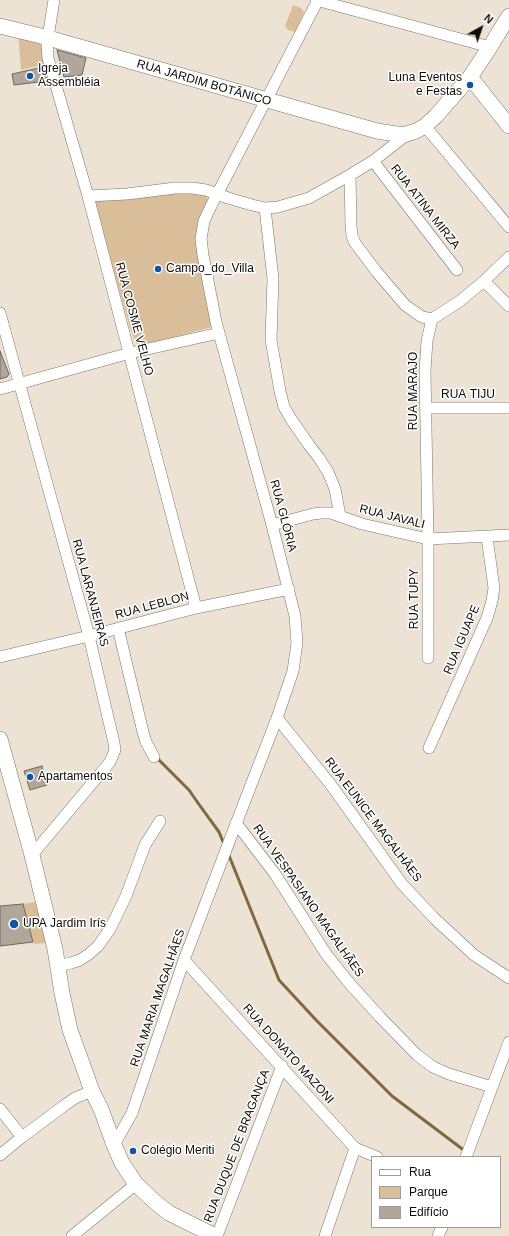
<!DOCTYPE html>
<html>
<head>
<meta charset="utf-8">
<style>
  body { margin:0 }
  #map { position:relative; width:509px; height:1236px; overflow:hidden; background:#ede3d5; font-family:Helvetica,sans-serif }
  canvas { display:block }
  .legend { position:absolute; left:371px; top:1156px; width:130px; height:72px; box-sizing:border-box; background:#fff; border:1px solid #9f9d9c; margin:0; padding:5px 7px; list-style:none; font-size:12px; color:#0e0b07 }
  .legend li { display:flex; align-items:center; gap:8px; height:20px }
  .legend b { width:20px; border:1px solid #9f9d9c }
  .north { position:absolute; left:461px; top:8px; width:40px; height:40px; -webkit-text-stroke:3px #fff; paint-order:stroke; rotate:40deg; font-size:11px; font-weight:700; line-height:16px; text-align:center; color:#0e0b07 }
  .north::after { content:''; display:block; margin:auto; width:14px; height:18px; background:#0e0b07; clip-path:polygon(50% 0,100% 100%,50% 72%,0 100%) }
</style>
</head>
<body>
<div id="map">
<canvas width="509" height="1236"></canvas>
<ul class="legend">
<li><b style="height:5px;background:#fff"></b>Rua</li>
<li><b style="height:11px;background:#d9be99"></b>Parque</li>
<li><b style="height:11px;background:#b0a79a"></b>Edifício</li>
</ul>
<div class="north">N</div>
</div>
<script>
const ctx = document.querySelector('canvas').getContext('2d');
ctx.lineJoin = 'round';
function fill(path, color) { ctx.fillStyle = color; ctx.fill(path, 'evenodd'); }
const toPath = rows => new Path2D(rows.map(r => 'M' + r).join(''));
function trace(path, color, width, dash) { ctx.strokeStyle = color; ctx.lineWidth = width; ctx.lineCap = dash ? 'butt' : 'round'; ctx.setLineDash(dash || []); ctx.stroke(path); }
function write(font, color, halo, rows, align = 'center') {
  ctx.font = font + ' Helvetica,sans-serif'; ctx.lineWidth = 3; ctx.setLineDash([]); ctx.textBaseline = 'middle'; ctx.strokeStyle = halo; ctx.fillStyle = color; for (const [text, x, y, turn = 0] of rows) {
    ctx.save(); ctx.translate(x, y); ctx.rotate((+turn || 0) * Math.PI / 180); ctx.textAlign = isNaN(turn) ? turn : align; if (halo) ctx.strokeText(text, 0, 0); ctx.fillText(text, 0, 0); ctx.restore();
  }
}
const green = toPath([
  [293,5,301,8,304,12,295,32,288,30,285,26],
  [18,32,40,36,54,62,21,70],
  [188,192,204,195,207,197,210,203,203,234,212,327,144,345,137,345,135,341,130,328,94,202,95,200],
  [35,902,46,943,34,944,23,904]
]);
const stream = toPath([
  [158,757,159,760,189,790,198,803,219,832,224,844],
  [228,853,279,980,316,1020,392,1096,465,1151]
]);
const building = toPath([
  [57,50,86,58,82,75,64,77,57,50],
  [43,67,47,81,14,85,12,74,43,67],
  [0,351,9,374,7,377,0,379,0,351],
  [42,766,47,785,30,790,24,771,42,766],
  [23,904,33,942,0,946,0,906,23,904]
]);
const minor = toPath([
  [54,0,47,44,48,58,88,196,196,608],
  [316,0,490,47],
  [425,126,509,227],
  [373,161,457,270],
  [350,175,351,226,352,236,355,243,376,271,405,305,422,317,432,319],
  [88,196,127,194,175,188,192,188,206,190,228,198,252,205,265,208,278,207,309,198,350,175,373,161,409,133],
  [265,208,273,279,271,340,280,391,284,407,291,419,309,445,319,458,328,472,335,489,340,516],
  [484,281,509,306],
  [0,313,89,636,114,743,115,750,110,762,32,855],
  [0,389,130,353,219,333],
  [426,408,509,408],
  [272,525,313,514,321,513,331,513,362,524,428,539,509,535],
  [118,628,143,732,146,742,154,757],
  [0,657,89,636,196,608,289,589],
  [428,658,428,539,425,371,427,341,432,319,460,301,484,281,509,257],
  [277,718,331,785,402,884,435,919,474,955,509,978],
  [429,748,487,618,492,601,494,588,487,537],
  [236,823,275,874,326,954,350,984,380,1017,417,1055,433,1067,449,1074,492,1087],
  [184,960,355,1148,377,1157],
  [57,966,71,963,80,960,89,954,98,946,110,929,126,896,145,845,160,821],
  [0,1109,22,1137],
  [114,1145,132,1113,184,960,229,842,277,718,293,671,297,643,295,616,272,525,216,322,203,255,201,239,204,221,211,206,318,0],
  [0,1155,22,1137,65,1105,75,1098,92,1091],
  [466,1157,509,1042],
  [72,1236,136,1184],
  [217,1236,282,1066],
  [325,1236,355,1148],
  [438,1236,442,1227]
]);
const secondary = toPath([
  [0,26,41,36,377,131,403,135,416,131,425,126,436,116,470,77,490,47,509,16],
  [470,77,509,126],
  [0,739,32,855,55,949,62,993,70,1030,92,1091,101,1109,114,1145,122,1163,136,1184,155,1202,169,1213,215,1236]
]);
const markers = [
  [30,76,4,"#0e54a4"],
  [470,85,4,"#0e54a4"],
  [158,269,4,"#0e54a4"],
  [30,777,4,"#0e54a4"],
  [14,924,5,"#0e54a4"],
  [133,1151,4,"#0e54a4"]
];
const poiNames = [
  ["Igreja",38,69],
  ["Assembléia",38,83],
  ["Luna Eventos",462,78,"right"],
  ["e Festas",462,92,"right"],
  ["Campo_do_Villa",166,269],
  ["Apartamentos",38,777],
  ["UPA Jardim Irís",23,924],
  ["Colégio Meriti",141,1151]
];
const streetNames = [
  ["RUA JARDIM BOTÂNICO",204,83,16],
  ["RUA ATINA MIRZA",425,207,52],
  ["RUA COSME VELHO",134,319,75],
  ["RUA MARAJO",414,391,-90],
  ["RUA TIJU",468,395],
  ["RUA GLÓRIA",283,516,75],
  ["RUA JAVALI",392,517,14],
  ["RUA LARANJEIRAS",90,593,75],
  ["RUA TUPY",415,599,-90],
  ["RUA LEBLON",152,606,-15],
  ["RUA IGUAPE",462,640,-67],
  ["RUA EUNICE MAGALHÃES",373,820,53],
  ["RUA VESPASIANO MAGALHÃES",308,901,55],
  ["RUA MARIA MAGALHÃES",158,998,-71],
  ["RUA DONATO MAZONI",288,1054,48],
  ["RUA DUQUE DE BRAGANÇA",237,1146,-69]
];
fill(green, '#d9be99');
trace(stream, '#836740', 3);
fill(building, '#b0a79a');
trace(building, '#70675c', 1);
trace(minor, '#7e7569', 12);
trace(secondary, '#7e7569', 16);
trace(minor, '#fff', 11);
trace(secondary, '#fff', 15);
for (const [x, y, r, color] of markers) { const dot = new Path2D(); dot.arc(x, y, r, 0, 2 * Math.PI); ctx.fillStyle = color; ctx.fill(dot); trace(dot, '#fff', 1.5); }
write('12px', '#0e0b07', '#fff', poiNames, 'left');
write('12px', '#0e0b07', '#fff', streetNames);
</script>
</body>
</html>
